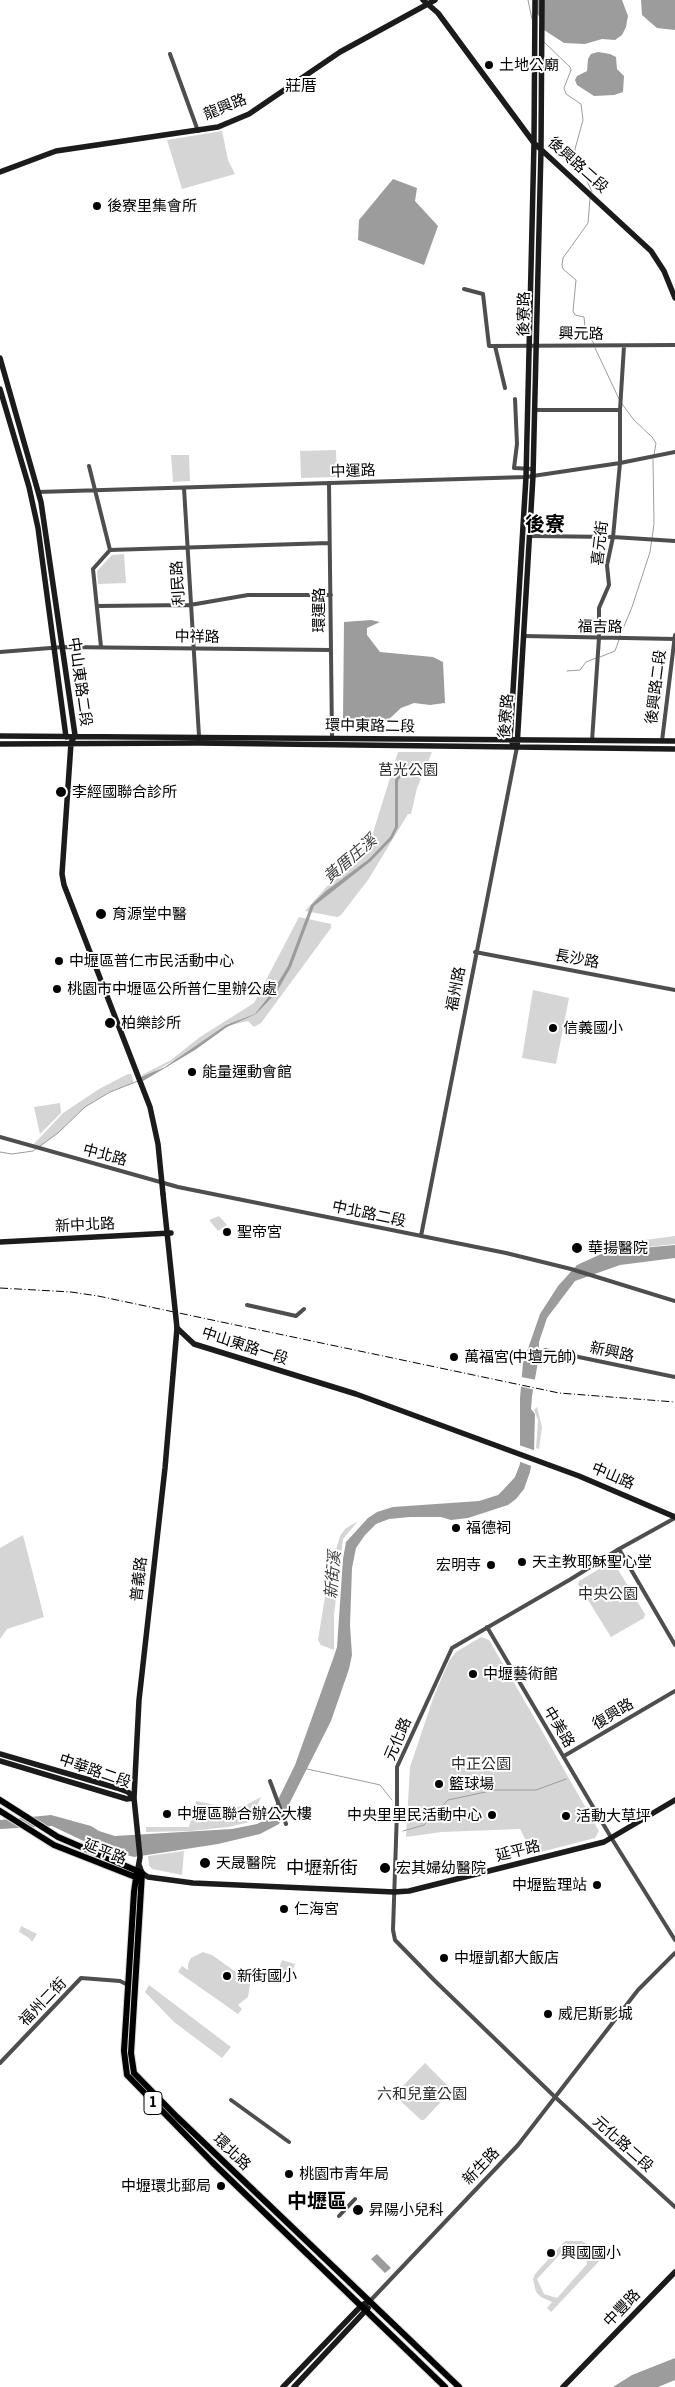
<!DOCTYPE html>
<html>
<head>
<meta charset="utf-8">
<style>
  body { margin:0 }
  canvas { display:block; background:#fff }
</style>
</head>
<body>
<canvas width="675" height="2387"></canvas>
<script>
const ctx = document.querySelector('canvas').getContext('2d');
ctx.lineJoin = 'round';
function fill(path, color) { ctx.fillStyle = color; ctx.fill(path, 'evenodd'); }
const toPath = rows => new Path2D(rows.map(r => 'M' + r).join(''));
function trace(path, color, width, dash) { ctx.strokeStyle = color; ctx.lineWidth = width; ctx.lineCap = dash ? 'butt' : 'round'; ctx.setLineDash(dash || []); ctx.stroke(path); }
function write(font, color, halo, rows, align = 'center') {
  ctx.font = font + ' "Asap Condensed","Noto Sans TC",sans-serif'; ctx.lineWidth = 4; ctx.setLineDash([]); ctx.textBaseline = 'middle'; ctx.strokeStyle = halo; ctx.fillStyle = color; for (const [text, x, y, turn = 0] of rows) {
    ctx.save(); ctx.translate(x, y); ctx.rotate((+turn || 0) * Math.PI / 180); ctx.textAlign = isNaN(turn) ? turn : align; if (halo) ctx.strokeText(text, 0, 0); ctx.fillText(text, 0, 0); ctx.restore();
  }
}
const green = toPath([
  [222,131,228,160,235,174,182,189,167,140],
  [336,450,337,477,301,478,300,451],
  [171,455,189,455,190,481,173,482],
  [124,554,126,583,98,584,97,571,112,555],
  [398,752,432,752,417,788,411,814,408,814,368,880,341,915,337,917,305,911,372,836],
  [299,917,331,924,331,928,261,1023,254,1027,248,1021,231,1025,229,1023,194,1049,143,1078,142,1075,171,1060,200,1037,254,1003],
  [533,990,569,998,556,1064,522,1058],
  [128,1074,131,1074,134,1083,110,1092,85,1107,58,1133,37,1149,31,1147,63,1113,99,1089],
  [60,1103,61,1113,40,1134,34,1107],
  [219,1216,227,1225,218,1231,209,1220],
  [675,1236,675,1244,620,1250,621,1246,637,1241],
  [537,1407,542,1427,539,1449,536,1448,538,1420,534,1410],
  [358,1521,343,1539,334,1615,334,1650,321,1645,318,1640,328,1578,340,1536,345,1529],
  [23,1535,44,1617,7,1629,0,1639,0,1548],
  [611,1562,614,1563,645,1614,644,1618,611,1637,578,1584,579,1581],
  [481,1637,489,1640,538,1724,599,1831,595,1838,533,1854,520,1829,442,1832,406,1837,410,1767,434,1696,449,1661,456,1652],
  [261,1797,250,1822,228,1827,191,1831,146,1832,146,1827,189,1827,196,1801,229,1808,244,1806],
  [184,1851,182,1875,152,1869,149,1865,148,1856],
  [21,1926,37,1934,32,1942,29,1938,19,1932],
  [203,1952,212,1955,247,1980,250,1985,248,1997,238,2005,242,2009,238,2014,178,1972,182,1966,188,1970,188,1964,191,1958],
  [282,1960,295,1964,288,1984,275,1980],
  [149,1985,231,2047,222,2058,174,2022,145,1992],
  [425,2063,448,2086,450,2092,424,2120,421,2120,394,2095],
  [565,2241,582,2241,589,2246,594,2257,599,2252,604,2256,551,2312,547,2308,552,2302,541,2297,536,2292,533,2279,535,2274],
  [572,2245,584,2250,587,2264,557,2298,544,2294,537,2279,568,2246]
]);
const water = toPath([
  [535,0,622,0,628,16,626,27,622,35,615,40,602,39,585,44,564,43,544,30,540,18,534,9],
  [641,0,675,0,675,30,657,28,650,22,642,15],
  [598,52,610,54,616,57,617,69,624,76,623,92,614,95,594,96,577,85,575,80,577,76,587,71,588,59,591,54],
  [393,179,417,188,415,201,438,226,424,265,358,240,359,220],
  [371,620,380,622,367,628,367,635,380,652,433,657,443,662,445,703,430,705,414,703,401,708,387,721,343,719,344,622],
  [404,765,407,767,398,781,398,827,392,839,371,861,314,906,291,967,276,993,256,1014,227,1027,195,1050,143,1081,141,1077,165,1067,226,1025,255,1014,273,991,288,966,311,905,326,891,369,859,390,837,395,827,395,780],
  [675,1245,675,1258,620,1265,575,1281,547,1318,539,1342,539,1356,532,1396,531,1409,535,1414,534,1451,530,1472,524,1489,516,1499,508,1505,468,1518,451,1520,441,1517,410,1517,389,1519,376,1524,365,1535,356,1548,352,1568,350,1625,352,1655,349,1669,331,1721,279,1824,260,1834,218,1844,134,1857,94,1846,52,1826,0,1829,0,1820,51,1815,91,1826,99,1831,115,1836,232,1829,257,1824,269,1818,295,1765,333,1659,337,1647,343,1559,346,1542,368,1518,377,1512,393,1507,479,1501,498,1495,504,1489,515,1477,520,1464,520,1398,523,1363,540,1314,558,1286,577,1265,608,1251],
  [377,2254,391,2268,385,2273,371,2259],
  [675,2358,675,2380,658,2387,613,2387,632,2375]
]);
const pier = toPath([
  [521,1377,537,1380,535,1390,519,1386],
  [519,1445,536,1451,534,1467,518,1461]
]);
const stream = toPath([
  [528,0,532,19],
  [544,42,570,67,571,70,564,88,566,94,581,104,583,120,575,149,576,157,592,192],
  [590,198,588,223,563,258,562,265,563,269,576,280,573,311,575,315,584,317,585,327,594,344],
  [595,348,620,401],
  [622,404,634,420,652,437,656,443,654,455],
  [620,636,632,607,650,552,654,524,653,459],
  [600,657,615,651,619,640],
  [567,671,580,670,586,662,596,658],
  [166,1067,177,1059],
  [0,1152,12,1154,33,1151,58,1133,85,1107,110,1092,138,1081],
  [307,1769,376,1784,380,1785,392,1800],
  [403,1831,424,1825,448,1800,495,1790,536,1790,566,1779]
]);
const street = toPath([
  [170,54,198,131],
  [464,289,483,294,489,346,675,345],
  [495,346,505,388],
  [515,399,517,444,514,468,533,469],
  [534,410,620,410],
  [89,466,110,550,93,569,101,647],
  [329,483,332,737],
  [184,488,199,736],
  [38,492,526,477,620,463,675,452],
  [529,536,613,537,675,541],
  [110,550,329,543],
  [97,606,190,605,248,595,331,595],
  [524,636,675,639],
  [0,652,63,647,331,650],
  [592,741,599,638,599,608,609,585,607,565,613,537,620,463,620,410,624,346],
  [662,741,675,635],
  [475,952,675,990],
  [0,1137,178,1187,506,1253,571,1269,675,1301],
  [421,1236,517,747],
  [247,1305,296,1316,304,1309],
  [545,1350,675,1377],
  [675,1518,619,1549,571,1579,452,1648,397,1767,397,1811,393,1930,395,1940,434,1980,555,2097,675,2207],
  [619,1549,675,1645],
  [487,1627,612,1839,675,1940],
  [564,1756,675,1691],
  [270,1781,286,1824],
  [0,2063,81,1978,120,1981,128,1985],
  [231,2100,289,2142],
  [339,2216,355,2199],
  [370,2301,518,2145,638,1990,675,1953]
]);
const secondary = toPath([
  [423,0,438,13,534,143,651,251,664,271,675,298],
  [0,172,56,151,218,127,249,114,340,52,435,0],
  [0,358,41,502,75,735,71,743,62,874,64,885,150,1107,158,1144,163,1194],
  [0,389,29,487,38,528,66,737],
  [0,736,675,741],
  [0,744,198,743,675,749],
  [517,747,510,740,526,477,534,143,535,0],
  [517,747,533,476,541,149,542,0],
  [0,1242,171,1233],
  [177,1328,194,1344,356,1394,579,1476,675,1517],
  [0,1754,117,1788,128,1792,134,1798],
  [0,1761,127,1799,134,1798],
  [139,1865,142,1873,148,1877,193,1883,394,1892,409,1891,604,1842,675,1800],
  [138,1868,140,1857,134,1798,139,1700,165,1468,177,1328],
  [283,2387,362,2305,370,2301],
  [294,2387,368,2308],
  [563,2387,675,2272]
]);
const primary = toPath([
  [0,1800,58,1837,142,1873,131,2053,134,2073,177,2117,459,2387],
  [0,1811,54,1845,138,1878],
  [137,1871,134,1892,124,2051,127,2075,212,2162,445,2387]
]);
const rail = toPath([
  [0,1288,71,1292,98,1296,559,1393,675,1402]
]);
const secondaryBridge = toPath([
  [163,1194,177,1328]
]);
const markers = [
  [489,65,5,"#000"],
  [97,206,5,"#000"],
  [61,792,6,"#000"],
  [101,914,6,"#000"],
  [59,961,5,"#000"],
  [57,989,5,"#000"],
  [110,1023,6,"#000"],
  [553,1028,5,"#000"],
  [192,1072,5,"#000"],
  [227,1232,5,"#000"],
  [577,1248,6,"#000"],
  [454,1357,5,"#000"],
  [456,1528,5,"#000"],
  [522,1562,5,"#000"],
  [491,1565,5,"#000"],
  [473,1674,5,"#000"],
  [439,1784,5,"#000"],
  [167,1814,5,"#000"],
  [492,1815,5,"#000"],
  [566,1816,5,"#000"],
  [205,1863,6,"#000"],
  [385,1868,6,"#000"],
  [597,1885,5,"#000"],
  [284,1909,5,"#000"],
  [444,1958,5,"#000"],
  [227,1976,5,"#000"],
  [548,2014,5,"#000"],
  [289,2174,5,"#000"],
  [221,2186,5,"#000"],
  [358,2210,6,"#000"],
  [551,2253,5,"#000"]
];
const shields = [
  [153,2103,18]
];
const shieldNames = [
  ["1",153,2103]
];
const poiNames = [
  ["土地公廟",499,65],
  ["後寮里集會所",107,206],
  ["李經國聯合診所",72,792],
  ["育源堂中醫",112,914],
  ["中壢區普仁市民活動中心",69,961],
  ["桃園市中壢區公所普仁里辦公處",67,989],
  ["柏樂診所",121,1023],
  ["信義國小",563,1028],
  ["能量運動會館",202,1072],
  ["聖帝宮",237,1232],
  ["華揚醫院",588,1248],
  ["萬福宮(中壇元帥)",464,1357],
  ["福德祠",466,1528],
  ["天主教耶穌聖心堂",532,1562],
  ["宏明寺",481,1565,"right"],
  ["中壢藝術館",483,1674],
  ["籃球場",449,1784],
  ["中壢區聯合辦公大樓",177,1814],
  ["中央里里民活動中心",482,1815,"right"],
  ["活動大草坪",576,1816],
  ["天晟醫院",216,1863],
  ["宏其婦幼醫院",396,1868],
  ["中壢監理站",587,1885,"right"],
  ["仁海宮",294,1909],
  ["中壢凱都大飯店",454,1958],
  ["新街國小",237,1976],
  ["威尼斯影城",558,2014],
  ["桃園市青年局",299,2174],
  ["中壢環北郵局",211,2186,"right"],
  ["昇陽小兒科",369,2210],
  ["興國國小",561,2253]
];
const streetNames = [
  ["龍興路",225,107,-22],
  ["後興路二段",578,165,42],
  ["後寮路",524,314,-89],
  ["興元路",581,334,1],
  ["中運路",353,471,-2],
  ["喜元街",600,543,-83],
  ["利民路",178,583,-93],
  ["環運路",319,610,-90],
  ["福吉路",600,627,1],
  ["中祥路",197,637,1],
  ["中山東路二段",80,682,82],
  ["後興路二段",656,687,-83],
  ["後寮路",506,716,-85],
  ["環中東路二段",370,726,1],
  ["長沙路",577,959,10],
  ["福州路",456,989,-79],
  ["中北路",105,1155,15],
  ["中北路二段",369,1214,12],
  ["新中北路",85,1225,-3],
  ["中山東路一段",245,1346,18],
  ["新興路",612,1352,12],
  ["中山路",613,1476,23],
  ["普義路",139,1579,-83],
  ["復興路",613,1714,-31],
  ["中美路",559,1727,59],
  ["元化路",398,1739,-67],
  ["中華路二段",95,1771,19],
  ["延平路",518,1851,-14],
  ["延平路",105,1852,21],
  ["福州二街",43,2002,-46],
  ["元化路二段",623,2144,42],
  ["環北路",232,2152,44],
  ["新生路",481,2166,-46],
  ["中豐路",622,2308,-46]
];
const parkNames = [
  ["莒光公園",408,770],
  ["中央公園",608,1594],
  ["中正公園",481,1764],
  ["六和兒童公園",422,2094]
];
const neighbourhoodNames = [
  ["莊厝",301,86]
];
const waterNames = [
  ["黃厝庄溪",350,859,-41],
  ["新街溪",333,1575,-85]
];
const quarterNames = [
  ["中壢新街",322,1868]
];
const districtNames = [
  ["後寮",545,525],
  ["中壢區",317,2202]
];
fill(green, '#d5d5d5');
fill(water, '#9c9c9c');
fill(pier, '#fff');
trace(stream, '#9c9c9c', 1);
trace(primary, '#dbdbdb', 8);
trace(street, '#4e4e4e', 4);
trace(secondary, '#1b1b1b', 5.5);
trace(primary, '#000', 6);
trace(rail, '#000', 1, [8, 2.5, 1, 2.5]);
trace(secondaryBridge, '#1b1b1b', 5.5);
for (const [x, y, r, color] of markers) { const dot = new Path2D(); dot.arc(x, y, r, 0, 2 * Math.PI); ctx.fillStyle = color; ctx.fill(dot); trace(dot, '#fff', 2); }
for (const [x, y, w] of shields) { const box = new Path2D(); box.roundRect(x - w / 2, y - 11.5, w, 23, 4); ctx.fillStyle = '#fff'; ctx.fill(box); trace(box, '#000', 1); }
write('bold 14px', '#000', null, shieldNames);
write('15px', '#000', '#fff', poiNames, 'left');
write('15px', '#000', '#fff', streetNames);
write('15px', '#2c2c2c', '#fff', parkNames);
write('16px', '#000', '#fff', neighbourhoodNames);
write('italic 16px', '#3d3d3d', '#fff', waterNames);
write('18px', '#000', '#fff', quarterNames);
write('bold 20px', '#000', '#fff', districtNames);
</script>
</body>
</html>
